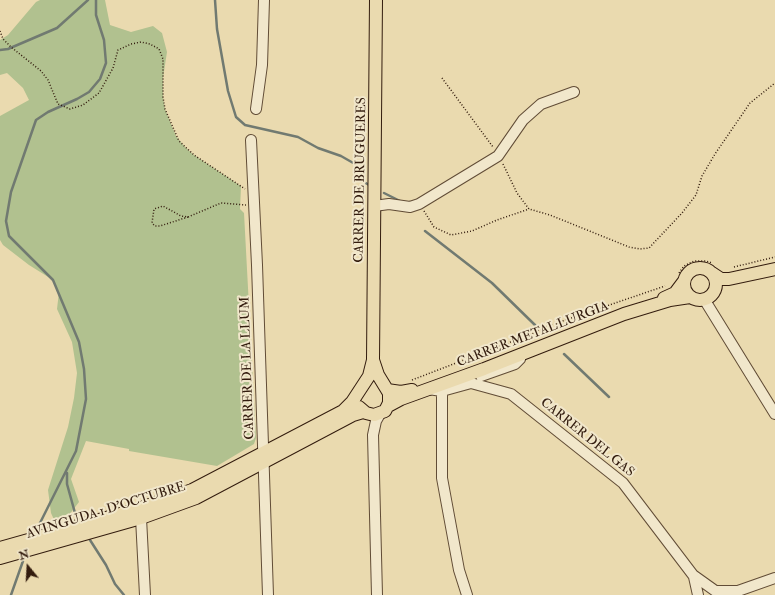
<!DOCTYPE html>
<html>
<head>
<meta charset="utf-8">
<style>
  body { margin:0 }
  #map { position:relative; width:775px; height:595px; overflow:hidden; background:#eadaaf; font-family:"IM FELL Double Pica",serif }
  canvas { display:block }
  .north { position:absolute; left:8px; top:547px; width:40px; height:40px; -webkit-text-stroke:3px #f1e7cb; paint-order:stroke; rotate:342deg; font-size:11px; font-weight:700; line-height:16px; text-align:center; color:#331c0e }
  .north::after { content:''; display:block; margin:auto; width:14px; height:18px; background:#331c0e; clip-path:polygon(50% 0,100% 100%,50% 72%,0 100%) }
</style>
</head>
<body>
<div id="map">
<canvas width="775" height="595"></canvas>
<div class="north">N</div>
</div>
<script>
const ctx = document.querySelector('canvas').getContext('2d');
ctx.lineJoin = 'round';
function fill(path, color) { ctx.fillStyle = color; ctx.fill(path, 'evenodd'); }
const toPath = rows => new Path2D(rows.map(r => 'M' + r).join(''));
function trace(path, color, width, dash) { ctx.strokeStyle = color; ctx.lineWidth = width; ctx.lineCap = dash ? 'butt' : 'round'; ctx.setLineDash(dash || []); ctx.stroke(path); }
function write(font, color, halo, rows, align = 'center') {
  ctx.font = font + ' "IM FELL Double Pica",serif'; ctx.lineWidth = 4; ctx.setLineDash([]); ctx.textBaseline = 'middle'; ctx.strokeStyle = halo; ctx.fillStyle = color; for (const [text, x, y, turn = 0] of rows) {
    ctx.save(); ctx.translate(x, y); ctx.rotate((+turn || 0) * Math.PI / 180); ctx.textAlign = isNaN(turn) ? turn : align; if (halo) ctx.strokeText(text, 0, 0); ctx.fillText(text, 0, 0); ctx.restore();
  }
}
const green = toPath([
  [40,0,105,0,110,25,131,32,153,26,162,33,167,52,163,78,163,97,165,109,176,136,185,147,194,155,241,186,240,209,244,213,256,438,254,444,217,466,129,451,129,449,86,441,71,479,79,502,69,515,56,524,51,513,48,490,68,427,74,398,77,373,72,342,57,309,59,292,53,280,29,265,3,245,0,240,0,116,29,100,23,88,7,73,0,75,0,40,8,35,36,2]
]);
const stream = toPath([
  [215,0,217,29,228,91,236,117,245,125,298,137,318,148,341,156,355,164,364,182,369,185],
  [0,50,8,49,57,28,88,0],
  [384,193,400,201],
  [425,231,492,283,536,326],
  [564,354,609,397],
  [67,473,67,484,75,513],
  [40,523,76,451,86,399,84,369,79,342,53,280,9,236,6,221,11,192,36,120,48,112,77,99,89,92,100,79,106,63,104,40,96,15,96,0],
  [90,540,106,565,115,584,124,595],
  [11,595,23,561]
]);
const path = toPath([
  [0,31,3,39,11,47,41,71,48,80,58,104,70,109,83,105,99,93,113,68,118,50,131,44,141,42,150,44,159,49,163,59,163,97,165,109,179,141,194,155,245,189],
  [442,78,493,147],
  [503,164,517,193,529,209,550,215,629,247,640,249,649,248,682,213,696,195,702,176,715,154,750,103,775,83],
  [424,211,434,227,451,235,472,231,497,220,529,209],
  [188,217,160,226,155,226,152,223,154,209,163,206,181,216,188,217,221,203,246,205],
  [734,267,775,257],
  [679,273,684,266,694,261,706,261,712,263],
  [412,380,534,333,542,328,665,286]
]);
const minor = toPath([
  [256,109,262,65,264,0],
  [251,140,257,265,268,595],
  [374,206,389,204,410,207,419,204,498,156,523,120,541,104,574,92],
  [704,299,775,414],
  [481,376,515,364,520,359,521,354],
  [428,389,442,391,471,383,511,394,623,483,693,575,721,595],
  [442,391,442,478,459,570,467,595],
  [141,518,145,595],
  [694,577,698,595],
  [717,591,738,591,775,578],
  [377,595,373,435,376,421,380,414]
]);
const major = toPath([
  '684 284a16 16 0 1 1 32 0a16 16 0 1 1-32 0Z',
  [712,273,721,279,729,279,775,269],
  [664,298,675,293,684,281],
  [387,390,401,392,412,390],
  [388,406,401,399,484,369,624,314,670,300,690,297],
  [359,407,366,413,374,415,385,411,389,403,389,393,378,375,373,360],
  [0,548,138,509,192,490,343,411,352,402,369,376,373,360,376,0],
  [0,558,141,518,196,498,353,415,363,412]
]);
const streetNames = [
  ["CARRER DE BRUGUERES",361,180,-89],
  ["CARRER METAL·LURGIA",533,335,-21],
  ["CARRER DE LA LLUM",248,368,-92],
  ["CARRER DEL GAS",587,438,39],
  ["AVINGUDA 1 D'OCTUBRE",106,511,-17]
];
fill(green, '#b1c18f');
trace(stream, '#717a71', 2.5);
trace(minor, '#614c36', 12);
trace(major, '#331c0e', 14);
trace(path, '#331c0e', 1.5, [1, 2]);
trace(minor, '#f1e7cb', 10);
trace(major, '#eadaaf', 12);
write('13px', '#331c0e', '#f1e7cb', streetNames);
</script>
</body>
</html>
